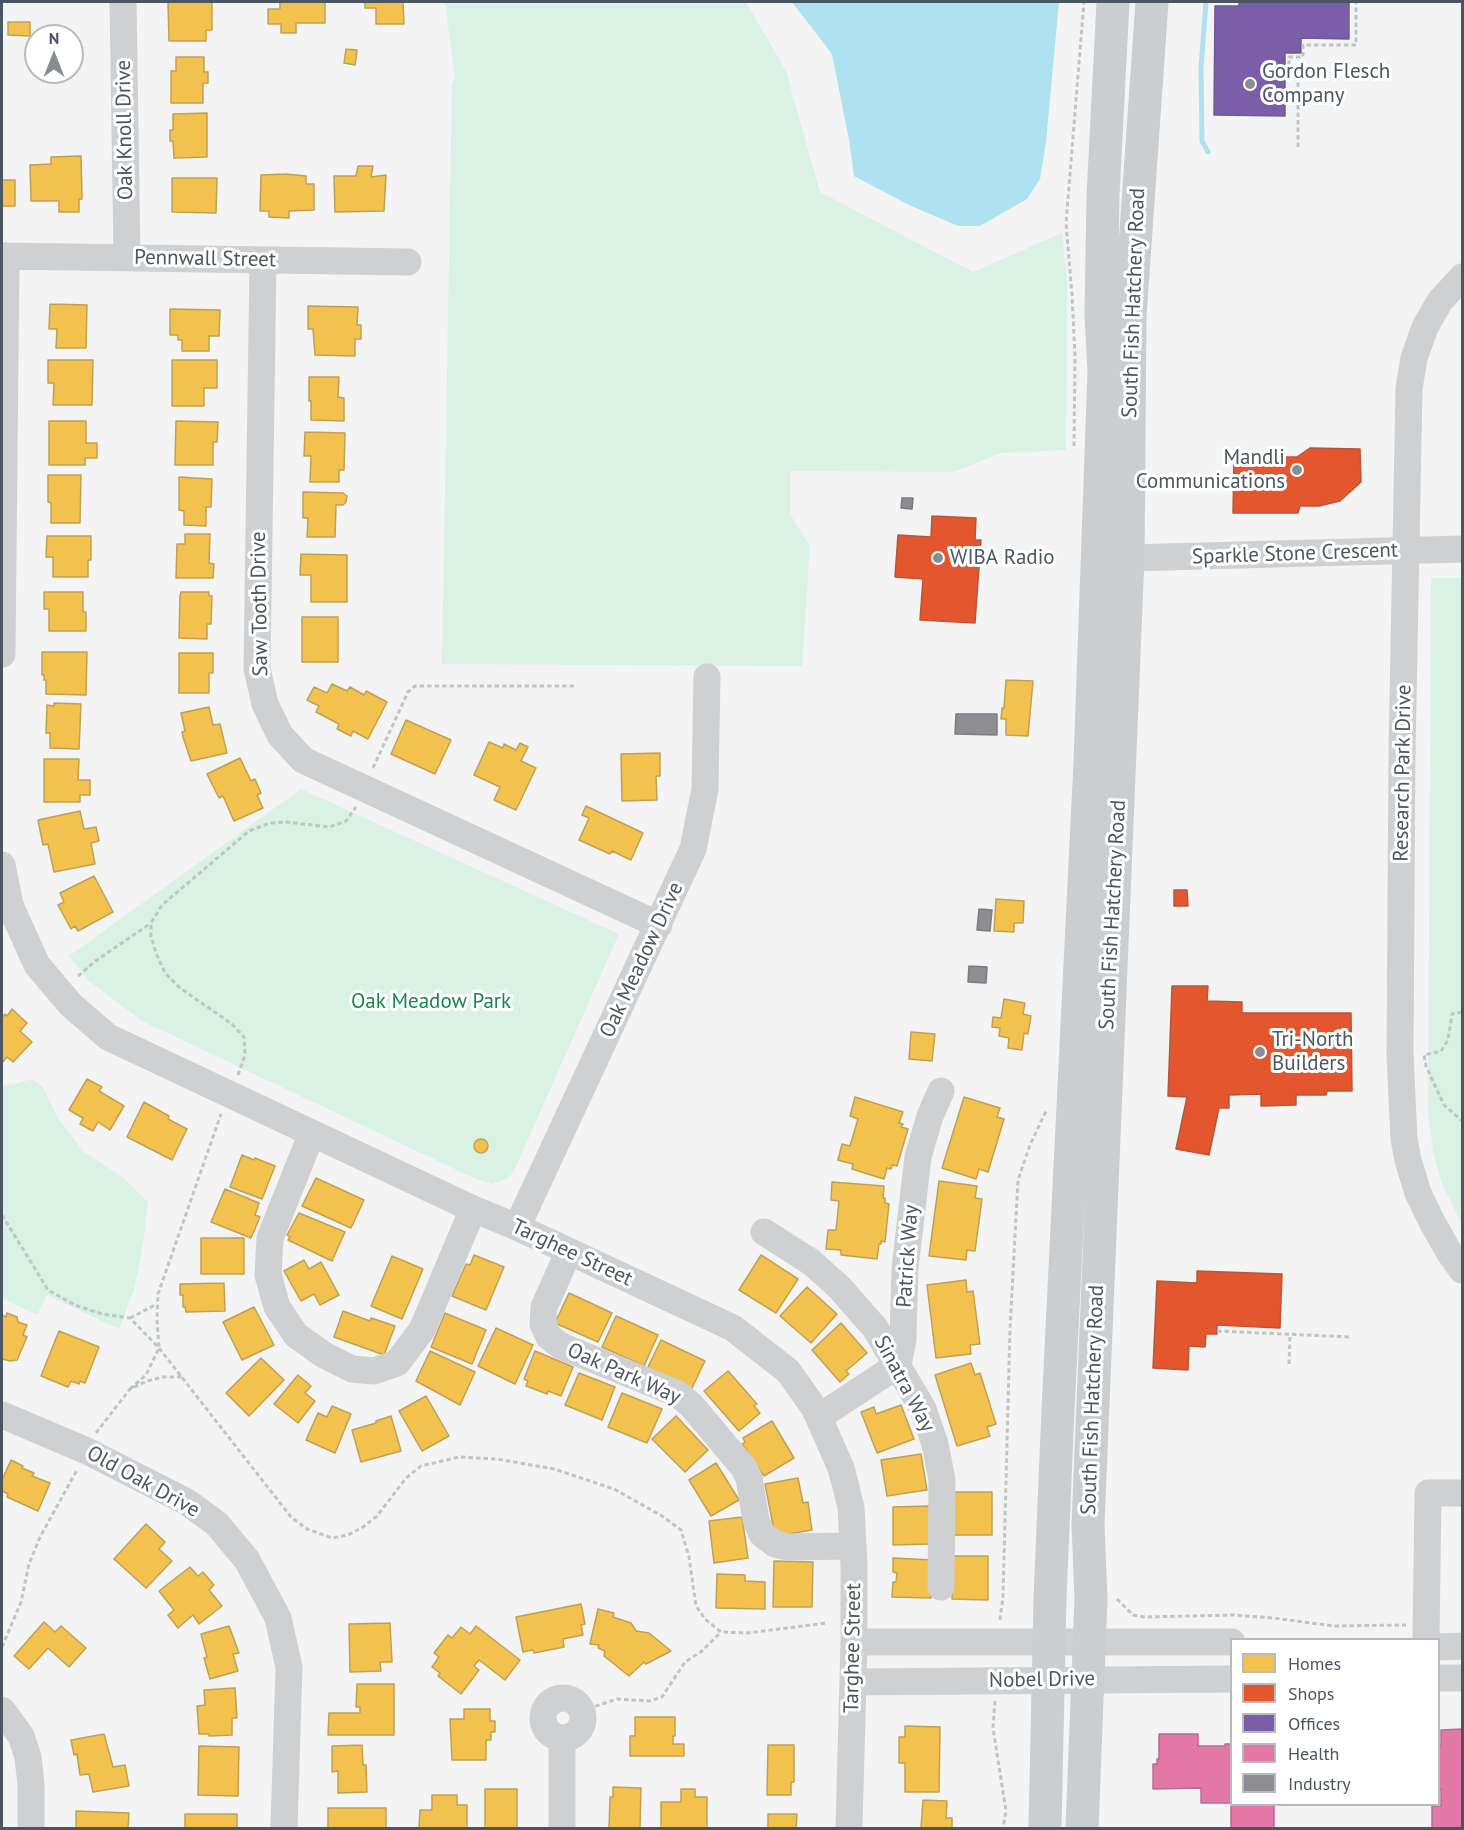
<!DOCTYPE html>
<html>
<head>
<meta charset="utf-8">
<style>
  body { margin:0 }
  #map { position:relative; width:1464px; height:1830px; overflow:hidden; background:#f4f4f4; font-family:"PT Sans",sans-serif }
  canvas { display:block }
  .frame { position:absolute; inset:0; border:3px solid #4a5661; pointer-events:none }
  .legend { position:absolute; left:1230px; top:1638px; width:210px; height:168px; box-sizing:border-box; background:#fff; border:2px solid #b7bbc0; margin:0; padding:8px 10px; list-style:none; font-size:18px; color:#4a5661 }
  .legend li { display:flex; align-items:center; gap:12px; height:30px }
  .legend b { width:30px; border:2px solid #b7bbc0 }
  .north { position:absolute; left:24px; top:24px; width:60px; height:60px; box-sizing:border-box; background:#fff; border:2px solid #b7bbc0; border-radius:50%; rotate:0deg; font-size:16px; font-weight:700; line-height:24px; text-align:center; color:#4a5661 }
  .north::after { content:''; display:block; margin:auto; width:21px; height:27px; background:#868d94; clip-path:polygon(50% 0,100% 100%,50% 72%,0 100%) }
</style>
</head>
<body>
<div id="map">
<canvas width="1464" height="1830"></canvas>
<div class="frame"></div>
<ul class="legend">
<li><b style="height:16px;background:#f2c14e"></b>Homes</li>
<li><b style="height:16px;background:#e4572e"></b>Shops</li>
<li><b style="height:16px;background:#7b5ea7"></b>Offices</li>
<li><b style="height:16px;background:#e377a8"></b>Health</li>
<li><b style="height:16px;background:#8d8d92"></b>Industry</li>
</ul>
<div class="north">N</div>
</div>
<script>
const ctx = document.querySelector('canvas').getContext('2d');
ctx.lineJoin = 'round';
function fill(path, color) { ctx.fillStyle = color; ctx.fill(path, 'evenodd'); }
const toPath = rows => new Path2D(rows.map(r => 'M' + r).join(''));
function trace(path, color, width, dash) { ctx.strokeStyle = color; ctx.lineWidth = width; ctx.lineCap = dash ? 'butt' : 'round'; ctx.setLineDash(dash || []); ctx.stroke(path); }
function write(font, color, halo, rows, align = 'center') {
  ctx.font = font + ' "PT Sans",sans-serif'; ctx.lineWidth = 6; ctx.setLineDash([]); ctx.textBaseline = 'middle'; ctx.strokeStyle = halo; ctx.fillStyle = color; for (const [text, x, y, turn = 0] of rows) {
    ctx.save(); ctx.translate(x, y); ctx.rotate((+turn || 0) * Math.PI / 180); ctx.textAlign = isNaN(turn) ? turn : align; if (halo) ctx.strokeText(text, 0, 0); ctx.fillText(text, 0, 0); ctx.restore();
  }
}
const green = toPath([
  [445,2,746,2,786,71,820,192,973,272,1062,233,1067,281,1066,450,1001,453,953,472,790,471,790,514,810,546,802,666,442,664,452,85,455,77],
  [1431,578,1462,578,1462,1225,1442,1184,1433,1151,1428,1113],
  [301,789,619,934,513,1173,506,1179,492,1184,476,1179,142,1021,89,981,69,956],
  [32,1079,43,1087,58,1118,83,1151,124,1178,148,1202,143,1244,134,1290,119,1329,47,1295,37,1315,2,1298,2,1085,14,1084]
]);
const water = toPath([
  [792,2,1059,2,1046,142,1040,179,1027,199,980,226,958,226,909,205,854,176,849,140,832,54]
]);
const homes = toPath([
  [168,2,212,2,212,30,206,30,206,41,169,41,168,2],
  [280,2,325,2,325,23,296,23,296,33,281,33,281,24,268,24,268,9,280,9,280,2],
  [365,2,403,2,404,24,376,24,376,8,365,8,365,2],
  [8,22,30,22,30,36,8,35,8,22],
  [346,49,357,50,355,65,344,63,346,49],
  [176,57,204,57,204,72,208,72,208,83,203,83,203,103,171,103,171,71,176,71,176,57],
  [207,113,207,157,174,158,173,141,170,141,170,130,173,130,173,114,207,113],
  [81,156,82,199,79,199,79,212,59,212,59,201,31,201,30,165,51,164,51,157,81,156],
  [358,166,373,166,371,177,386,175,384,211,335,212,334,176,356,176,358,166],
  [286,174,306,176,306,184,314,184,314,210,289,211,289,218,269,217,269,211,260,211,261,175,286,174],
  [172,178,217,178,216,213,172,212,172,178],
  [2,180,15,180,15,206,2,206,2,180],
  [50,304,87,305,86,348,56,348,57,329,49,329,50,304],
  [308,306,358,307,357,325,361,325,361,339,355,339,355,356,315,355,313,329,308,329,308,306],
  [170,309,220,310,219,336,209,336,209,351,182,351,182,340,178,340,178,335,170,335,170,309],
  [48,360,93,360,92,405,53,405,54,383,48,383,48,360],
  [172,360,217,360,217,388,204,388,204,406,172,406,172,360],
  [309,377,339,377,338,397,344,398,344,421,311,420,311,401,309,401,309,377],
  [49,421,86,421,86,443,97,443,97,458,85,458,85,465,49,465,49,421],
  [176,421,218,422,217,442,213,442,213,465,175,465,176,421],
  [305,432,345,433,344,470,339,470,339,482,310,482,311,456,304,456,305,432],
  [48,475,81,475,80,523,51,523,51,503,48,502,48,475],
  [179,477,212,479,211,507,206,507,206,526,184,525,184,511,179,510,179,477],
  [303,492,343,493,347,496,346,502,343,505,336,505,335,537,307,537,308,518,303,518,303,492],
  [185,534,210,534,209,563,214,564,213,578,176,578,177,544,185,544,185,534],
  [47,536,91,536,91,560,88,560,88,577,53,577,53,557,46,557,47,536],
  [301,554,347,555,347,602,311,602,311,575,300,575,301,554],
  [44,592,83,592,83,612,86,612,86,631,49,631,49,609,44,609,44,592],
  [181,592,209,592,209,596,212,596,211,624,207,624,207,639,179,638,180,596,181,592],
  [302,617,338,617,338,662,302,662,302,617],
  [42,652,87,652,86,695,46,694,46,680,44,680,44,675,42,675,42,652],
  [179,653,213,653,213,673,209,673,209,693,179,693,179,653],
  [1006,680,1033,681,1028,736,1006,735,1006,719,1001,719,1002,708,1004,708,1006,680],
  [332,684,347,691,350,687,364,695,366,691,387,702,368,739,353,731,351,736,337,729,339,724,316,712,319,706,307,700,314,687,327,693,332,684],
  [54,703,81,704,79,749,50,748,50,733,46,733,47,705,54,706,54,703],
  [209,707,213,725,220,724,227,753,191,761,183,737,182,732,185,731,181,713,209,707],
  [406,720,451,740,435,774,391,754,406,720],
  [489,742,503,748,504,744,516,750,520,743,528,747,521,761,536,768,516,810,494,800,500,787,474,775,489,742],
  [660,753,660,776,656,776,657,800,622,801,621,754,660,753],
  [240,758,251,781,255,779,261,793,257,795,263,808,234,821,223,796,219,798,207,774,240,758],
  [44,759,79,759,78,780,90,780,90,795,80,795,80,802,44,802,44,759],
  [586,806,643,833,631,860,612,851,610,854,579,840,589,818,582,815,586,806],
  [80,811,84,829,96,827,99,841,91,843,95,864,54,872,48,844,43,845,38,820,80,811],
  [94,876,113,912,78,931,75,926,71,929,58,905,64,902,60,893,94,876],
  [996,899,1024,901,1023,923,1014,923,1014,932,994,931,996,899],
  [1004,999,1025,1003,1023,1014,1031,1016,1028,1034,1024,1033,1022,1050,1008,1048,1009,1038,999,1036,1000,1028,992,1027,993,1017,1001,1018,1004,999],
  [12,1009,27,1023,20,1031,32,1042,13,1062,7,1057,2,1063,2,1018,5,1014,7,1016,12,1009],
  [911,1032,935,1034,932,1061,909,1059,911,1032],
  [87,1079,102,1087,99,1091,124,1106,110,1130,98,1122,93,1131,80,1124,83,1118,69,1110,87,1079],
  [855,1097,903,1112,899,1123,903,1124,901,1127,908,1129,897,1166,892,1165,891,1169,887,1168,884,1179,852,1169,853,1164,838,1160,842,1144,850,1146,858,1119,850,1116,855,1097],
  [964,1097,1000,1108,997,1117,1004,1119,988,1172,979,1169,976,1179,942,1168,964,1097],
  [144,1102,169,1116,168,1119,187,1129,172,1160,127,1137,144,1102],
  '474 1146a7 7 0 1 1 14 0a7 7 0 1 1-14 0Z',
  [242,1155,254,1160,255,1158,275,1166,262,1199,230,1187,242,1155],
  [316,1178,364,1200,351,1228,302,1206,316,1178],
  [939,1181,977,1186,975,1198,982,1199,975,1251,967,1250,966,1260,929,1256,939,1181],
  [832,1182,884,1186,883,1198,885,1198,885,1203,889,1204,885,1242,881,1241,881,1244,879,1244,877,1259,841,1255,841,1250,826,1249,828,1230,836,1230,839,1201,831,1200,832,1182],
  [225,1189,259,1203,255,1215,260,1217,251,1238,211,1222,225,1189],
  [299,1213,345,1232,332,1261,288,1240,290,1237,287,1235,299,1213],
  [201,1238,244,1238,244,1274,201,1274,201,1238],
  [474,1255,504,1267,486,1310,452,1296,466,1264,470,1265,474,1255],
  [761,1255,798,1279,776,1313,739,1290,761,1255],
  [392,1256,423,1269,402,1319,371,1306,392,1256],
  [304,1260,309,1269,321,1262,339,1295,320,1305,314,1294,301,1301,284,1271,304,1260],
  [966,1280,967,1292,973,1291,980,1344,970,1345,971,1354,936,1358,927,1285,966,1280],
  [224,1283,225,1311,186,1312,185,1307,183,1307,183,1295,180,1295,180,1284,224,1283],
  [807,1287,837,1314,811,1343,780,1316,807,1287],
  [569,1293,612,1313,598,1342,555,1323,569,1293],
  [254,1307,274,1345,242,1360,223,1322,254,1307],
  [343,1311,370,1321,371,1318,395,1326,384,1355,334,1337,343,1311],
  [7,1313,17,1317,18,1322,27,1325,23,1335,27,1337,17,1360,10,1361,2,1359,2,1315,6,1317,7,1313],
  [445,1313,486,1330,472,1364,431,1347,445,1313],
  [616,1316,658,1335,644,1366,602,1347,616,1316],
  [841,1323,867,1353,846,1371,849,1374,840,1382,812,1350,841,1323],
  [496,1328,533,1345,515,1384,478,1366,496,1328],
  [59,1331,99,1347,85,1383,80,1381,79,1384,71,1381,68,1387,41,1376,59,1331],
  [661,1340,705,1361,691,1390,647,1369,661,1340],
  [430,1351,475,1372,460,1405,416,1381,430,1351],
  [535,1351,573,1367,561,1396,548,1391,547,1394,526,1386,528,1381,524,1379,535,1351],
  [261,1358,284,1380,249,1416,226,1393,261,1358],
  [971,1363,975,1375,980,1373,996,1424,987,1427,990,1436,957,1446,935,1375,971,1363],
  [728,1371,757,1404,754,1406,760,1413,739,1431,704,1391,728,1371],
  [579,1373,615,1387,602,1420,565,1405,579,1373],
  [298,1375,311,1386,305,1393,315,1401,298,1423,274,1404,298,1375],
  [622,1393,662,1409,647,1443,608,1427,622,1393],
  [426,1396,449,1436,422,1451,399,1411,426,1396],
  [901,1405,914,1439,877,1453,861,1412,874,1407,876,1414,901,1405],
  [332,1406,351,1414,335,1453,306,1440,318,1413,327,1417,332,1406],
  [391,1416,401,1451,361,1462,352,1430,376,1423,376,1421,391,1416],
  [676,1416,708,1450,685,1472,652,1439,676,1416],
  [772,1421,794,1458,764,1476,742,1444,745,1442,743,1438,772,1421],
  [921,1454,927,1490,887,1496,881,1460,921,1454],
  [11,1460,23,1466,22,1468,34,1473,32,1476,50,1483,38,1511,7,1497,8,1494,2,1491,2,1480,11,1460],
  [716,1463,739,1500,711,1516,689,1480,716,1463],
  [798,1478,803,1503,808,1502,812,1530,778,1536,774,1530,765,1484,798,1478],
  [952,1492,992,1492,992,1535,952,1535,952,1492],
  [930,1506,931,1544,893,1545,893,1507,930,1506],
  [742,1517,748,1558,714,1563,709,1521,742,1517],
  [146,1524,165,1542,159,1549,172,1561,146,1588,114,1559,146,1524],
  [953,1556,988,1556,988,1600,952,1599,953,1556],
  [893,1558,933,1560,931,1598,892,1597,893,1582,896,1582,897,1573,893,1572,893,1558],
  [774,1561,813,1562,812,1607,773,1607,774,1561],
  [190,1567,198,1576,203,1572,214,1585,209,1590,222,1606,199,1624,193,1615,178,1628,168,1615,174,1610,159,1591,190,1567],
  [717,1574,745,1575,745,1581,765,1582,765,1609,716,1608,717,1574],
  [581,1604,585,1624,581,1625,583,1635,563,1639,564,1647,534,1653,533,1650,523,1652,516,1617,581,1604],
  [598,1609,614,1613,613,1617,631,1623,636,1631,649,1633,671,1651,646,1664,644,1662,629,1676,604,1656,605,1651,598,1648,599,1645,590,1644,598,1609],
  [44,1622,55,1632,61,1626,86,1648,69,1667,48,1648,29,1669,14,1656,44,1622],
  [390,1623,392,1662,380,1662,381,1671,350,1672,349,1624,390,1623],
  [229,1626,239,1653,233,1654,238,1671,210,1679,204,1658,207,1657,201,1634,229,1626],
  [476,1626,520,1660,505,1680,479,1660,474,1666,479,1670,461,1694,438,1676,440,1673,432,1667,439,1657,434,1653,448,1635,452,1638,461,1627,470,1634,476,1626],
  [357,1684,394,1684,394,1735,328,1735,329,1713,360,1713,360,1707,356,1707,357,1684],
  [235,1688,237,1718,232,1718,232,1735,209,1736,209,1734,199,1734,197,1706,205,1705,204,1690,235,1688],
  [464,1709,490,1709,490,1721,495,1721,495,1732,491,1732,491,1740,486,1740,486,1760,452,1760,450,1719,464,1719,464,1709],
  [635,1717,675,1717,675,1736,673,1736,673,1744,684,1744,684,1756,630,1756,630,1736,635,1736,635,1717],
  [905,1726,940,1727,939,1792,905,1792,905,1763,899,1763,899,1737,905,1737,905,1726],
  [104,1734,113,1767,125,1765,129,1786,93,1792,89,1774,80,1775,77,1754,74,1755,71,1740,104,1734],
  [362,1745,363,1765,366,1765,367,1792,338,1793,338,1771,332,1772,332,1746,362,1745],
  [768,1745,794,1745,794,1782,791,1782,791,1795,767,1795,768,1745],
  [199,1746,239,1747,238,1796,198,1795,199,1746],
  [613,1787,641,1788,640,1828,609,1828,610,1797,613,1797,613,1787],
  [485,1789,517,1789,517,1828,485,1828,485,1789],
  [681,1789,695,1789,695,1797,707,1797,707,1828,661,1828,661,1802,681,1802,681,1789],
  [432,1795,457,1795,457,1805,467,1805,467,1828,419,1828,420,1810,432,1810,432,1795],
  [923,1800,947,1801,946,1818,952,1818,952,1828,921,1828,923,1800],
  [328,1808,386,1808,386,1828,328,1828,328,1808],
  [76,1811,129,1813,128,1828,76,1828,76,1811],
  [185,1814,237,1814,237,1828,185,1828,185,1814],
  [768,1814,797,1814,796,1828,768,1828,768,1814]
]);
const shops = toPath([
  [1310,448,1360,449,1361,482,1340,501,1319,506,1300,506,1298,513,1233,513,1234,457,1297,457,1310,448],
  [932,516,976,518,975,540,981,540,975,623,920,620,923,579,895,577,898,535,931,537,932,516],
  [1174,890,1187,890,1188,906,1174,906,1174,890],
  [1172,986,1208,986,1207,1001,1242,1002,1242,1013,1351,1013,1352,1091,1327,1091,1326,1095,1296,1095,1296,1105,1261,1106,1261,1094,1229,1095,1229,1108,1219,1108,1209,1155,1176,1149,1187,1097,1168,1096,1172,986],
  [1197,1271,1282,1274,1280,1328,1217,1325,1217,1334,1206,1334,1205,1347,1189,1346,1188,1370,1153,1368,1157,1281,1197,1283,1197,1271]
]);
const offices = toPath([
  [1239,2,1349,2,1349,39,1301,38,1301,53,1285,53,1285,116,1214,115,1215,6,1239,6,1239,2]
]);
const health = toPath([
  [1462,1729,1462,1828,1432,1828,1432,1806,1441,1806,1441,1789,1438,1789,1438,1746,1441,1746,1441,1730,1462,1729],
  [1159,1734,1198,1734,1198,1746,1225,1746,1225,1744,1232,1744,1232,1804,1274,1804,1274,1828,1231,1828,1231,1803,1201,1803,1201,1788,1153,1789,1153,1764,1157,1764,1157,1759,1159,1759,1159,1734]
]);
const industry = toPath([
  [902,498,913,498,912,509,901,508,902,498],
  [956,714,997,714,997,735,955,734,956,714],
  [979,909,992,910,990,931,977,930,979,909],
  [969,966,987,967,986,983,968,982,969,966]
]);
const stream = toPath([
  [1206,2,1201,68,1202,141,1208,152]
]);
const path = toPath([
  [1298,147,1298,79,1289,78,1289,57,1303,57,1303,45,1356,45,1356,2],
  [1074,446,1075,356,1072,295,1066,223,1084,2],
  [373,768,408,692,415,686,575,686],
  [78,976,94,962,151,923],
  [1462,1012,1452,1014,1448,1040,1441,1051,1424,1055,1426,1066,1444,1105,1462,1121],
  [238,1075,245,1055,244,1037,232,1024,180,988,165,973,156,953,151,936,151,923,162,905,249,831,270,823,286,822,329,827,346,821,356,807],
  [2,1215,48,1290,75,1305,102,1314,130,1318,159,1348,291,1517,307,1529,332,1538,348,1535,363,1527,377,1516,406,1478,421,1466,459,1457,497,1459,554,1469,614,1489,662,1516,681,1530,689,1557,696,1606,705,1619,721,1632,747,1633,827,1623],
  [130,1318,157,1304],
  [1217,1331,1351,1337],
  [1289,1364,1290,1335],
  [130,1389,146,1375,159,1348,157,1320,158,1294,221,1114],
  [96,1433,130,1389,147,1381,163,1377,182,1377],
  [1117,1599,1133,1615,1145,1617,1233,1615,1273,1618,1334,1626,1406,1625],
  [1000,1620,1003,1597,1010,1329,1018,1180,1030,1145,1046,1111],
  [2,1647,21,1602,29,1564,40,1537,77,1470],
  [995,1701,993,1728,1006,1811,1003,1828],
  [581,1711,617,1699,650,1701,662,1697,685,1662,702,1651,721,1632]
]);
const minor = toPath([
  [123,2,127,258],
  [2,256,408,262],
  [263,260,257,668,265,704,280,735,303,760,659,925],
  [1462,277,1440,301,1425,327,1414,358,1409,389,1402,752,1400,1055,1404,1139,1408,1160,1418,1193,1431,1220,1449,1252,1462,1270],
  [1128,558,1462,549],
  [2,654,6,256],
  [2,865,10,905,37,965,71,1005,108,1037,473,1209,517,1227,733,1328,788,1371,815,1409,841,1468,851,1507,854,1568,854,1642,849,1828],
  [312,1133,270,1238,268,1275,277,1307,296,1335,324,1355,352,1369,374,1371,397,1363,422,1330,473,1209],
  [517,1227,693,849,705,789,707,677],
  [764,1232,811,1262,839,1287,875,1328,923,1409,935,1444,942,1480,941,1587],
  [569,1251,544,1307,543,1324,549,1337,561,1346,678,1394,692,1406,744,1468,749,1478,756,1520,762,1534,775,1544,788,1547,853,1546],
  [2,1415,87,1451,187,1502,217,1524,247,1560,278,1618,289,1667,284,1828],
  [819,1417,898,1365,903,1339,905,1268,918,1157,930,1116,941,1091],
  [1426,1640,1428,1493,1462,1493],
  [854,1642,1232,1642],
  [1438,1647,1462,1646],
  [1438,1678,1462,1678],
  [853,1682,1232,1679],
  '543 1718a20 20 0 1 1 40 0a20 20 0 1 1-40 0Z',
  [2,1710,21,1736,28,1757,31,1785,31,1828],
  [562,1738,562,1828]
]);
const major = toPath([
  [1045,1828,1050,1598,1058,1410,1090,762,1104,371,1101,315,1103,196,1113,2],
  [1082,1828,1091,1599,1088,1524,1128,558,1130,316,1152,2]
]);
const markers = [
  [1250,84,6,"#868d94"],
  [1297,470,6,"#868d94"],
  [938,558,6,"#868d94"],
  [1260,1052,6,"#868d94"]
];
const poiNames = [
  ["Gordon Flesch",1262,72],
  ["Company",1262,96],
  ["Mandli",1285,458,"right"],
  ["Communications",1285,482,"right"],
  ["WIBA Radio",950,558],
  ["Tri-North",1272,1040],
  ["Builders",1272,1064]
];
const streetNames = [
  ["Oak Knoll Drive",125,130,-91],
  ["Pennwall Street",205,259,1],
  ["South Fish Hatchery Road",1134,303,-88],
  ["Sparkle Stone Crescent",1295,554,-2],
  ["Saw Tooth Drive",260,604,-91],
  ["Research Park Drive",1403,773,-89],
  ["South Fish Hatchery Road",1113,915,-87],
  ["Oak Meadow Drive",642,960,-65],
  ["Targhee Street",572,1253,25],
  ["Patrick Way",908,1256,-86],
  ["Oak Park Way",624,1374,24],
  ["Sinatra Way",904,1384,62],
  ["South Fish Hatchery Road",1093,1400,-88],
  ["Old Oak Drive",143,1482,29],
  ["Targhee Street",853,1648,-89],
  ["Nobel Drive",1042,1680,-1]
];
const parkNames = [
  ["Oak Meadow Park",431,1002]
];
fill(green, '#d9f2e3');
fill(water, '#aee2f0');
fill(homes, '#f2c14e');
trace(homes, '#c0a154', 1.5);
fill(shops, '#e4572e');
trace(shops, '#b6573d', 1.5);
fill(offices, '#7b5ea7');
trace(offices, '#6c5c92', 1.5);
fill(health, '#e377a8');
trace(health, '#b56d93', 1.5);
fill(industry, '#8d8d92');
trace(industry, '#797c83', 1.5);
trace(stream, '#aee2f0', 5);
trace(path, '#bcc7c4', 3, [4.5, 3]);
trace(minor, '#ced0d2', 27);
trace(major, '#caced1', 33);
for (const [x, y, r, color] of markers) { const dot = new Path2D(); dot.arc(x, y, r, 0, 2 * Math.PI); ctx.fillStyle = color; ctx.fill(dot); trace(dot, '#fff', 2); }
write('21px', '#4a5661', '#fff', poiNames, 'left');
write('21px', '#4a5661', '#fff', streetNames);
write('21px', '#17864f', '#fff', parkNames);
</script>
</body>
</html>
